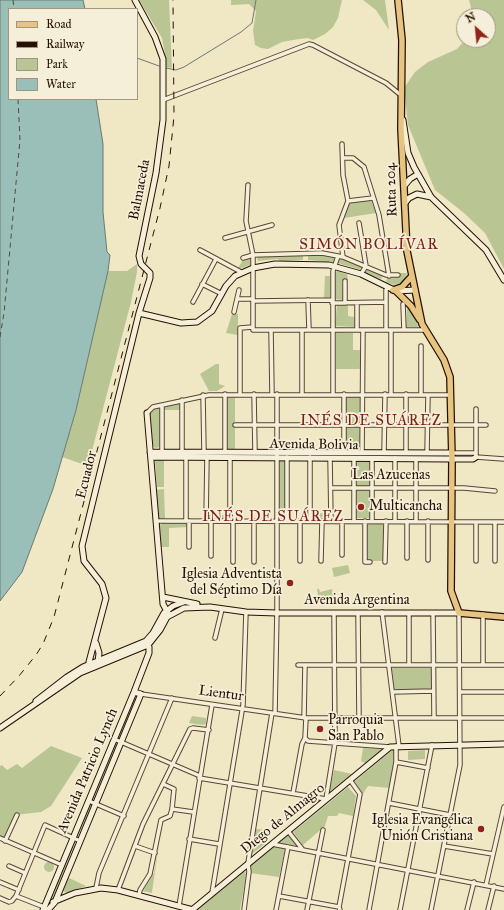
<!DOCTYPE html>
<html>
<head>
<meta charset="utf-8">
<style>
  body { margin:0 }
  #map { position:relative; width:504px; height:910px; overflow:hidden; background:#f0e7c5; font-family:"IM FELL Great Primer",serif }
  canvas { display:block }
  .legend { position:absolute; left:8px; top:8px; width:130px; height:92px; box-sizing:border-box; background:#f5efd9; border:1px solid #a29683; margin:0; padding:5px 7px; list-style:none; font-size:12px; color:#251101 }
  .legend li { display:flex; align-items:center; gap:8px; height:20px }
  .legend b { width:20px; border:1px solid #a29683 }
  .north { position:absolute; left:456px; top:8px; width:40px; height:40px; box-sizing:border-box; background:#f5efd9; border:1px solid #a29683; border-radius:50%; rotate:333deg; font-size:11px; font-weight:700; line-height:16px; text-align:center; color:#251101 }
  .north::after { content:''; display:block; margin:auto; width:14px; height:18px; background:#8f2418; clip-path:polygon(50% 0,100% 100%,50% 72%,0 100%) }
</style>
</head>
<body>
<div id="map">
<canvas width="504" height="910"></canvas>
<ul class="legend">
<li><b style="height:5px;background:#e8c482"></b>Road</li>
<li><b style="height:5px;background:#251101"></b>Railway</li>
<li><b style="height:11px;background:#bac594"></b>Park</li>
<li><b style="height:11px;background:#9abfb8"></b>Water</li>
</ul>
<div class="north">N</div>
</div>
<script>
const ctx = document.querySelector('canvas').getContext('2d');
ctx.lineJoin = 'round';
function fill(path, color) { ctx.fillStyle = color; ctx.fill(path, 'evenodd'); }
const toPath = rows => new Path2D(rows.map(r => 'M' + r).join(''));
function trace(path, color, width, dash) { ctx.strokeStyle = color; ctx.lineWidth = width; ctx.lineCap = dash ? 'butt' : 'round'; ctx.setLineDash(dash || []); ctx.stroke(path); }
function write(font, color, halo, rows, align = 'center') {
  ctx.font = font + ' "IM FELL Great Primer",serif'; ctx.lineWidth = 3.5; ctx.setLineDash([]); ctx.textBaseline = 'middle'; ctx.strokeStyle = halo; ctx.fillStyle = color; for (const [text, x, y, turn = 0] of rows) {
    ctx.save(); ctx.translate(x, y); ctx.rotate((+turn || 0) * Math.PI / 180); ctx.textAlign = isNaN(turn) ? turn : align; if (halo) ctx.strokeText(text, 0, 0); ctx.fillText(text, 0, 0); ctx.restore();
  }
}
const green = toPath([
  [139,0,169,0,172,68,166,67,166,59,162,38],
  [231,0,342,0,338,18,333,27,325,34,313,40,308,38,299,39,282,42,268,49,261,48,255,45,253,31,256,11,249,4,231,5],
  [363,0,385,0,389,30,376,10],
  [469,0,504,0,504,269,485,233,464,213,435,190,408,125,404,88,415,72,428,62,457,49,465,40,488,40,488,16,473,16],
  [371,200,376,213,344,218,349,203],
  [259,255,303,255,303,260,281,261,277,259,258,261,257,257],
  [308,255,318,255,335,257,334,262,308,260],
  [250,258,252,264,240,269,238,268,243,260],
  [339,258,347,261,362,266,360,270,338,263],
  [137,264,137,272,131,302,88,466,62,457,76,410,108,271,127,271],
  [367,268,383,275,381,279,364,272],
  [337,271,340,271,347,274,348,280,342,281,343,300,335,299,335,273],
  [400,273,407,273,405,279,401,283,394,285,386,282,387,278,398,277],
  [325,276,330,276,330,299,324,299],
  [337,305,348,305,348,316,354,317,355,327,335,326],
  [407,305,416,318,418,327,406,327],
  [232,314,238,314,238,335,226,333],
  [338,332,353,333,353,350,361,350,361,369,336,369,336,333],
  [216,364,219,364,219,384,225,386,217,391,209,391,200,374],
  [227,397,235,397,235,449,226,449],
  [346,397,361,397,361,452,345,451],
  [181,402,181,410,162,410,161,447,155,448,153,445,150,413,156,407],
  [156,459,164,459,164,487,157,487,155,461],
  [285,459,285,519,281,519,279,516,279,460],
  [355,459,371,459,370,518,355,518],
  [164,489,165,519,158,519,156,490],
  [312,513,329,513,330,515,326,517,314,518,311,516],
  [207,515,228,515,228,519,207,519],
  [162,523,188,523,188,527,169,528,169,547,160,547,159,526],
  [366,524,383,524,384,561,366,561],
  [348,565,350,573,334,577,332,568],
  [317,589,319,589,320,592,332,589,334,603,319,603],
  [393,668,432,668,432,688,429,690,393,689,390,669],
  [134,697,136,699,120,738,118,738],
  [192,716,206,718,206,724,202,725,189,723],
  [115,743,117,744,93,801,92,799],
  [51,746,82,758,51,806,41,812,15,815,4,838,0,836,0,766,2,765,7,770,17,764,22,768],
  [363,748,385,749,367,764,361,761],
  [392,750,395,750,394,762,389,788,368,786,363,794,354,782],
  [425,750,425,759,408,760,408,751],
  [334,770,352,774,329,792],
  [348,787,356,796,353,816,339,813,337,816,328,816,325,826,303,845,293,832],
  [89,805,91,805,91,808,78,837],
  [256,829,266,830,266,843,252,854],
  [287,835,289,836,298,846,278,843],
  [160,838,152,892,152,893,143,891,154,873],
  [76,841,53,899,52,899,51,897,74,842],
  [273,846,285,849,279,877,250,873,250,863],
  '44 867a5 5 0 1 1 10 0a5 5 0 1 1-10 0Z',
  [244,870,246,873,245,883,240,910,199,910,198,908],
  [67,877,86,886,67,893,61,890]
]);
const water = toPath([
  [0,0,83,0,85,9,9,9,9,99,96,99,103,144,103,212,107,252,110,255,108,271,76,410,53,489,22,572,0,601,0,0]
]);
const stream = toPath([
  [137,58,159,66],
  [166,68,176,70,184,67,241,32,252,23,256,0]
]);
const ferry = toPath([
  [13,0,14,9],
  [0,337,4,313,20,140,18,99]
]);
const street = toPath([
  [163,100,309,44,313,45,386,83,402,96],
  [342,144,343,175,348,201,339,225,343,257],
  [343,158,353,158,364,167,379,215,389,276],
  [248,185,246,221,253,255,253,327],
  [348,201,373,198],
  [359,223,366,266,361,274],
  [225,238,272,225],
  [200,250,241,272],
  [243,258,253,255,322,253,343,257,386,275,398,275],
  [202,284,222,294],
  [237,299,253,299],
  [308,300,309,330],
  [253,301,332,300],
  [193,302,216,259],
  [332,303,386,302],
  [345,303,345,281],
  [403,304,404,330],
  [234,312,239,290],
  [271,330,272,394],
  [302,330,302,394],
  [357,330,357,303],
  [386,330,386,290,388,287],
  [391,330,391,394],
  [240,394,240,328,253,327,253,330,425,330],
  [254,394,255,452],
  [333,394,333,271,338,256],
  [203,395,204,452],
  [421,395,421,346],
  [182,400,182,452],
  [162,405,162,452],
  [476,409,476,457,504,459],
  [147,413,153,407,209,395,450,395],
  [235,425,486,425],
  [225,452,225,394],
  [344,453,344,394],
  [362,453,363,330],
  [384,453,385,394],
  [406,453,406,394],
  [427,453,428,395],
  [452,453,476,453],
  [186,456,186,521],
  [287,457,287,521],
  [310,457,310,521],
  [330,458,331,521],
  [372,458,372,521],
  [395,458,395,521],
  [416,459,416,521],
  [331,488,464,488,495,491],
  [157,521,504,522],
  [206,521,207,456],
  [230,521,230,457],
  [254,521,254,562],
  [342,521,342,555],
  [354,521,354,458],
  [365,521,365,562,370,562],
  [476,522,476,561],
  [189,547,189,521],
  [211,556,211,521],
  [407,558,407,521],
  [428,560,428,521],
  [300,561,300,521],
  [321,561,322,521],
  [495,561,495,522],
  [233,562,233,521],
  [385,562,386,521],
  [382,612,399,746],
  [358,613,359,718],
  [433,613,434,717],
  [215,638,222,609],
  [298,665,504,665],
  [409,665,409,613],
  [483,665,483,614],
  [393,692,433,691],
  [460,692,504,692],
  [141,694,306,718,504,718],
  [275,713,277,609,277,394],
  [304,718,305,665],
  [305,738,308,741,390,747],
  [114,739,200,776],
  [396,762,396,746],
  [199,778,326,799,335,743,334,613],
  [293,793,302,744,305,738,306,718],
  [89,801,124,816],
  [389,803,450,815],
  [172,809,193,812],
  [288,831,303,850],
  [0,838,62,865],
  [189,839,219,844],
  [5,841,17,815],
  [272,844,504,889],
  [135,846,155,853],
  [444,846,493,854],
  [9,866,25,873],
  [0,882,19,890],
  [486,885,504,807],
  [96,888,99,873,172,698],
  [118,890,143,824,190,729,193,728,209,730],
  [212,893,243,705,246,612],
  [139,895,140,890,150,874,161,820,170,816,172,809,174,789,163,784],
  [16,896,44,907],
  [279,896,339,907],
  [0,898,9,902,12,901,16,896,45,825,80,841],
  [179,906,212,705],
  [244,910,249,872,248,863,272,713],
  [276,910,288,847],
  [307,910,323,830],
  [340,910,339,907,360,794,350,780],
  [369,910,396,762,428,768],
  [400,910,432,745],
  [431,910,460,765,459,613],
  [467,910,474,882],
  [488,910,494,886]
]);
const secondary = toPath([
  [403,120,408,153,414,167,431,197,486,250,504,280],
  [404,186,410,179,418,174],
  [405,203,409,198,417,194,431,197],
  [139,313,181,323,197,322,212,311,226,286,235,276,253,268,275,264,329,265,361,274,396,291,415,290],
  [147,413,163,604,169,615],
  [150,452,452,453],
  [151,457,452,459,473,459,476,457],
  [163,597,197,604],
  [96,643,99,653,98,662],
  [90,668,89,662,106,598,102,584,84,561,82,546,139,313,150,278,150,273,141,264,139,256,156,173,163,120,163,59,155,37,135,0],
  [36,701,67,677,83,667,146,641,153,633,164,613,173,606,184,602],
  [0,728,80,673,148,645,160,630,167,617,184,608,210,607,246,612,277,613,459,613],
  [53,902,75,893,101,888,118,890,193,910],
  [43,910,134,692,149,653,149,647,146,641],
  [48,910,55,902,141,694,134,692],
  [192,910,390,747,504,744]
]);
const primary = toPath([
  [398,0,402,40,401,129,407,251,422,324,444,360,450,377,452,459,451,591,459,613,504,617],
  [393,290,402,287,412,276],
  [396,291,411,306,420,320]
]);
const rail = toPath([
  [0,696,19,676,36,655,43,644,54,617,160,208,169,166,174,116,173,0]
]);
const markers = [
  [361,507,4,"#8f2418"],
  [290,583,4,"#8f2418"],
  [320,729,4,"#8f2418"],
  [481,829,4,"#8f2418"]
];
const streetNames = [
  ["Balmaceda",140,190,-79],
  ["Ruta 204",392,190,-92],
  ["Avenida Bolivia",314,445,1],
  ["Ecuador",87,475,-76],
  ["Las Azucenas",391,476],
  ["Avenida Argentina",357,601],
  ["Lientur",221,694,8],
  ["Avenida Patricio Lynch",88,771,-67],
  ["Diego de Almagro",283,819,-39]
];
const poiNames = [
  ["Multicancha",369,507],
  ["Iglesia Adventista",282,575,"right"],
  ["del Séptimo Día",282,591,"right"],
  ["Parroquia",328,721],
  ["San Pablo",328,737],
  ["Iglesia Evangélica",473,821,"right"],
  ["Unión Cristiana",473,837,"right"]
];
const neighbourhoodNames = [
  ["SIMÓN BOLÍVAR",369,245],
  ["INÉS DE SUÁREZ",371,421],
  ["INÉS DE SUÁREZ",273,517]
];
fill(green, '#bac594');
fill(water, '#9abfb8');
trace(water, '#6b796f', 1);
trace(stream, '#6b796f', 1);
trace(ferry, '#4e4e41', 1, [5, 4]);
trace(street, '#584632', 5.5);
trace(secondary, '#251101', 7);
trace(primary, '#251101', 8);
trace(street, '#f5efd9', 3.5);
trace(secondary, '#f5efd9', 5);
trace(primary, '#e8c482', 5.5);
trace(rail, '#251101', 1, [7, 7]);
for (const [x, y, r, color] of markers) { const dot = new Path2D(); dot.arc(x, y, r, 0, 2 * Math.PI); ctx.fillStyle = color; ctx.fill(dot); trace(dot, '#f5efd9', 1.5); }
write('14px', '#251101', '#f5efd9', streetNames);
write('14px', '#251101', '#f5efd9', poiNames, 'left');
ctx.letterSpacing = '1px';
write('15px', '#7a1f14', '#f5efd9', neighbourhoodNames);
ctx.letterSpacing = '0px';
</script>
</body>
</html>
